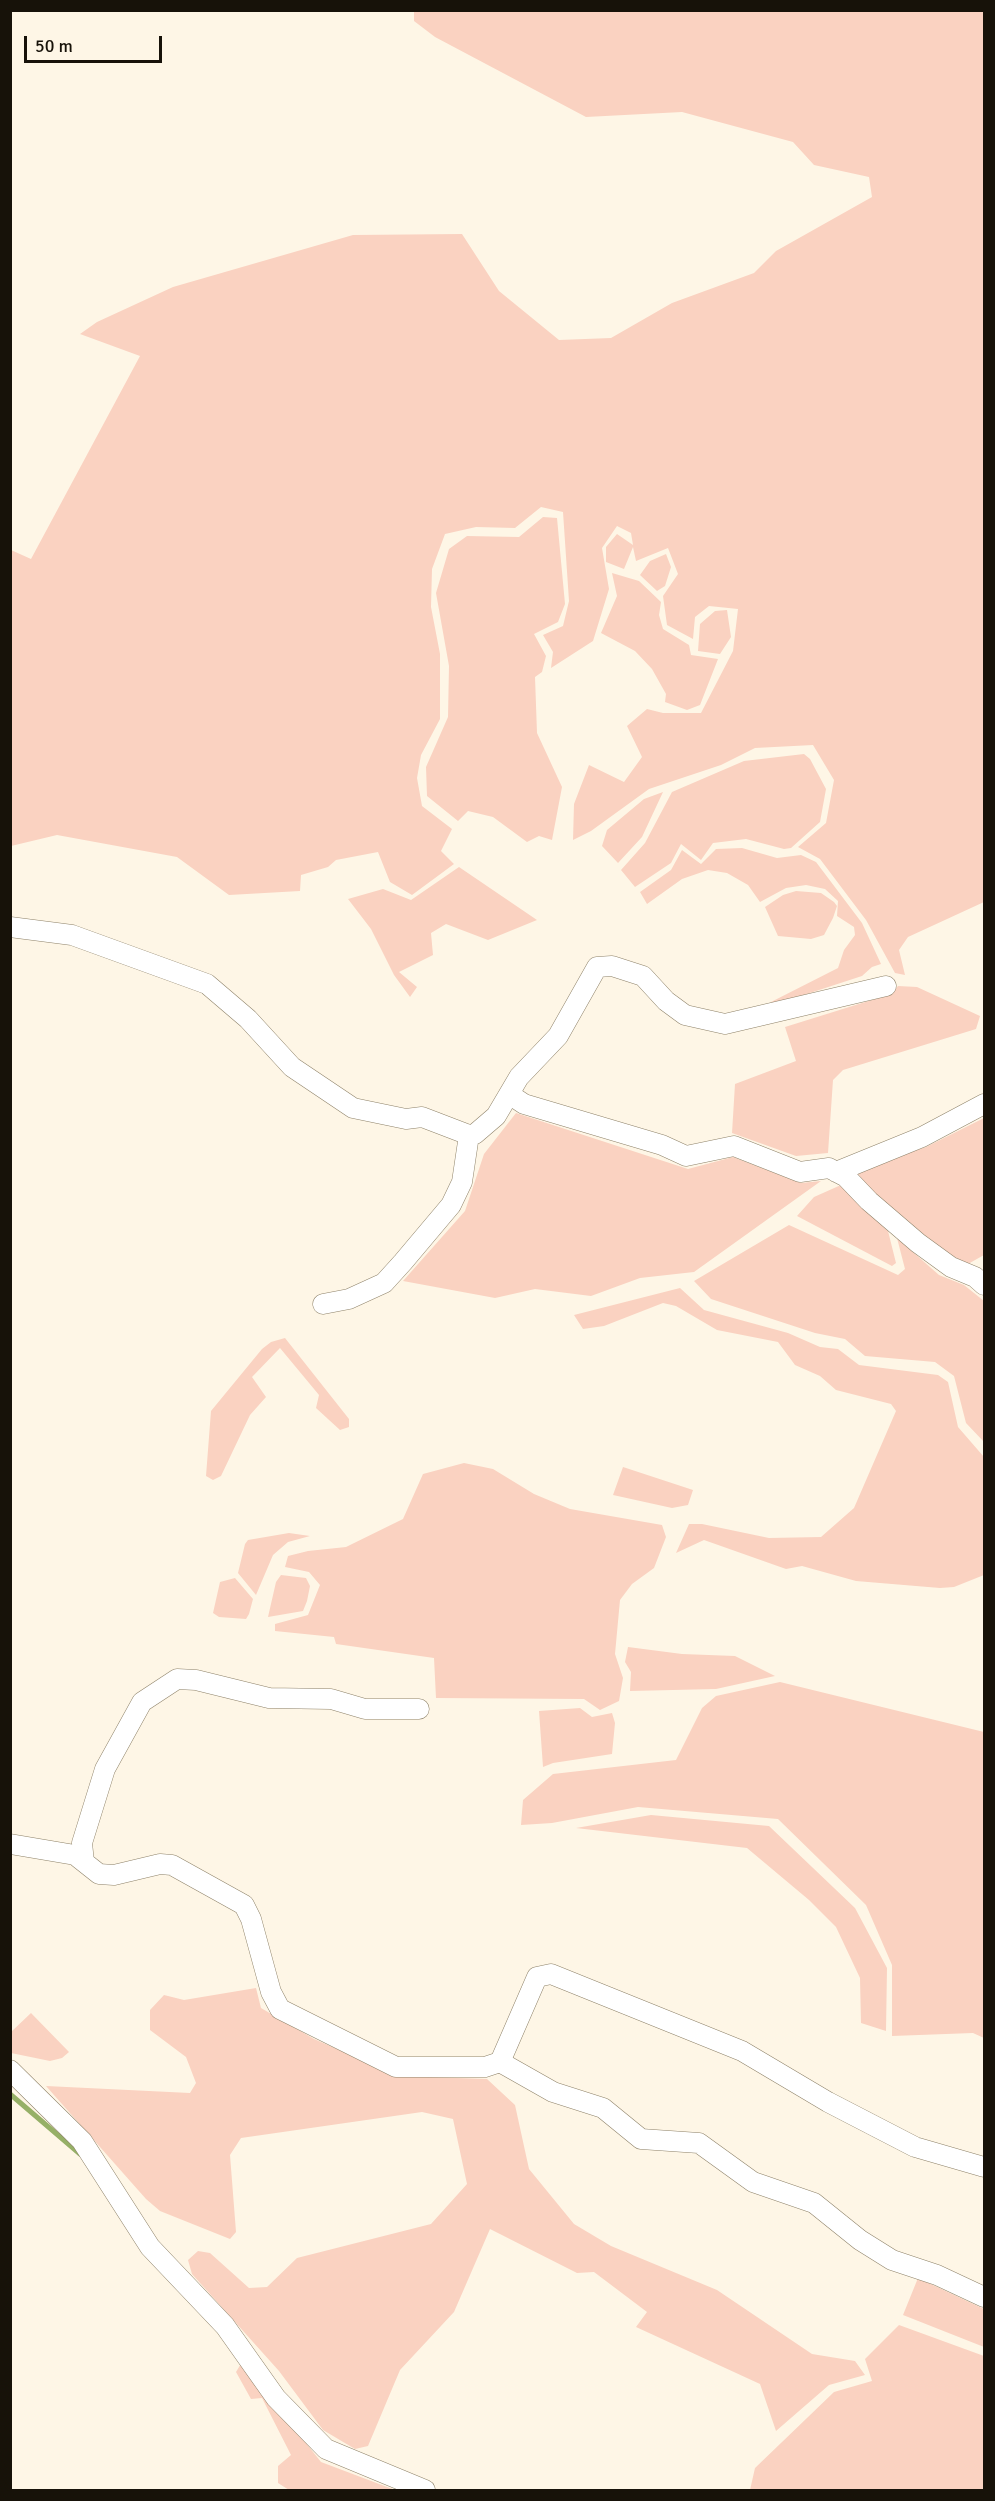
<!DOCTYPE html>
<html>
<head>
<meta charset="utf-8">
<style>
  body { margin:0 }
  #map { position:relative; width:995px; height:2501px; overflow:hidden; background:#fef6e6; font-family:Signika,sans-serif }
  canvas { display:block }
  .frame { position:absolute; inset:0; border:12px solid #171209; pointer-events:none }
  .scale { position:absolute; left:24px; top:36px; width:138px; height:27px; box-sizing:border-box; border:3px solid #171209; border-top:0; padding-left:8px; font-size:18px; line-height:21px; white-space:nowrap; color:#171209; -webkit-text-stroke:4px #fef6e6; paint-order:stroke }
</style>
</head>
<body>
<div id="map">
<canvas width="995" height="2501"></canvas>
<div class="frame"></div>
<div class="scale">50 m</div>
</div>
<script>
const ctx = document.querySelector('canvas').getContext('2d');
ctx.lineJoin = 'round';
function fill(path, color) { ctx.fillStyle = color; ctx.fill(path, 'evenodd'); }
const toPath = rows => new Path2D(rows.map(r => 'M' + r).join(''));
function trace(path, color, width, dash) { ctx.strokeStyle = color; ctx.lineWidth = width; ctx.lineCap = dash ? 'butt' : 'round'; ctx.setLineDash(dash || []); ctx.stroke(path); }
const green = toPath([
  [414,11,984,11,984,902,908,937,899,950,905,975,895,973,866,920,820,859,798,847,826,823,834,780,813,745,755,748,721,765,649,789,591,831,573,840,574,804,589,765,624,782,642,757,627,726,647,709,663,713,701,713,733,651,738,609,709,606,695,617,693,639,667,625,663,596,678,574,668,548,636,561,633,547,624,569,606,562,606,547,617,534,633,545,631,533,617,526,602,548,609,589,593,641,551,668,553,652,543,635,563,626,569,601,563,512,541,507,515,528,476,527,445,534,432,569,431,607,440,654,440,719,421,755,417,778,422,806,452,829,441,851,454,864,412,895,390,882,378,852,336,860,328,867,301,875,300,891,229,895,177,857,57,835,11,846,11,550,31,559,140,356,80,334,97,322,173,287,353,235,462,234,499,291,559,340,611,338,672,303,754,273,776,251,872,197,869,177,814,165,793,142,682,112,586,117,435,37,414,21],
  [543,517,557,518,565,604,558,622,534,634,546,656,542,672,535,677,537,733,562,787,552,840,539,836,527,842,493,817,468,811,458,821,427,796,426,767,448,717,449,666,436,593,449,549,467,536,519,537],
  [666,554,671,567,665,586,657,591,640,575,650,561],
  [612,573,639,581,661,602,659,615,663,629,689,645,691,655,718,659,700,705,687,710,665,702,666,694,652,669,635,651,601,633,617,596],
  [727,610,731,637,720,654,698,651,700,624,715,611],
  [804,754,810,759,826,789,820,822,791,848,784,849,746,839,713,843,701,860,681,844,671,863,635,887,621,870,645,843,672,792,744,761],
  [663,792,642,837,618,863,602,846,607,830,644,799],
  [742,848,777,858,801,855,816,862,862,923,881,964,872,967,862,976,770,1006,771,1002,838,968,844,950,855,935,854,927,837,916,838,901,825,889,806,885,786,888,760,902,748,885,727,873,708,870,682,879,647,904,640,892,671,870,682,850,701,864,716,849],
  [459,867,537,920,488,940,446,924,431,933,433,955,399,972,417,987,410,997,394,975,371,929,348,899,383,889,411,900],
  [796,891,821,893,834,902,837,906,833,918,824,935,811,939,778,936,765,907,783,895],
  [898,986,917,987,980,1016,976,1029,843,1070,833,1080,828,1153,796,1156,732,1133,735,1084,796,1061,785,1027,891,994],
  [516,1113,688,1169,733,1157,801,1183,821,1181,694,1272,640,1278,591,1296,535,1289,495,1298,403,1281,465,1211,484,1154],
  [984,1118,984,1255,968,1264,946,1253,869,1189,855,1170,926,1147],
  [841,1185,888,1231,896,1263,892,1266,797,1216,814,1197],
  [789,1225,898,1275,905,1269,897,1238,939,1275,964,1285,984,1301,984,1442,966,1423,954,1376,935,1362,865,1356,845,1339,815,1333,711,1299,694,1281],
  [680,1288,704,1310,788,1333,820,1347,838,1349,859,1365,938,1375,948,1382,958,1427,984,1457,984,1575,954,1587,940,1588,856,1581,802,1566,786,1569,704,1540,676,1553,689,1524,702,1524,769,1538,821,1537,854,1508,896,1411,891,1404,836,1390,820,1376,795,1365,778,1342,717,1330,676,1306,663,1303,604,1326,583,1329,574,1315],
  [285,1338,349,1419,349,1427,340,1430,316,1408,319,1395,280,1348,252,1377,266,1397,250,1415,221,1476,213,1480,206,1476,211,1411,262,1349,271,1342],
  [464,1463,493,1469,534,1494,570,1509,662,1525,666,1537,654,1568,632,1584,620,1600,615,1654,623,1678,619,1701,600,1710,584,1699,436,1698,434,1658,336,1644,334,1637,275,1631,275,1624,308,1615,320,1585,309,1572,285,1567,288,1556,308,1551,346,1547,403,1519,423,1474],
  [623,1467,693,1490,688,1505,672,1508,613,1495],
  [289,1533,310,1536,288,1542,273,1555,256,1595,238,1573,245,1544,248,1540],
  [281,1575,306,1578,310,1586,307,1601,303,1611,268,1617,276,1582],
  [235,1578,253,1599,249,1614,246,1619,219,1617,213,1613,220,1582],
  [628,1647,682,1654,735,1656,775,1676,716,1689,630,1691,631,1672,625,1662],
  [780,1682,984,1732,984,2038,973,2033,892,2036,892,1965,866,1905,778,1819,638,1807,552,1823,521,1825,523,1800,553,1774,676,1760,702,1708,716,1696],
  [580,1708,592,1717,612,1713,615,1723,612,1754,553,1763,543,1767,539,1711],
  [651,1815,769,1826,855,1908,887,1968,886,2031,861,2023,860,1978,836,1927,809,1900,747,1848,576,1828],
  [256,1988,261,2008,314,2039,399,2076,487,2079,515,2105,529,2169,574,2224,611,2246,717,2290,812,2354,855,2361,865,2375,829,2385,776,2431,760,2384,636,2327,647,2312,594,2272,577,2273,490,2229,454,2312,400,2370,368,2446,355,2449,323,2430,279,2371,192,2274,188,2260,198,2251,210,2253,249,2288,267,2287,297,2258,431,2224,467,2184,453,2119,422,2112,241,2138,230,2155,236,2232,230,2239,160,2211,146,2199,46,2086,190,2093,196,2083,186,2057,150,2030,150,2010,164,1995,184,2000],
  [31,2013,69,2052,62,2058,50,2061,11,2053,11,2032],
  [918,2278,984,2309,984,2347,903,2315],
  [899,2325,984,2356,984,2490,750,2490,755,2468,834,2392,872,2381,865,2359],
  [242,2362,321,2462,395,2490,289,2490,278,2483,278,2466,291,2455,262,2398,251,2399,236,2372]
]);
const stream = toPath([
  [10,2094,80,2154]
]);
const minor = toPath([
  [10,927,72,935,207,984,248,1019,292,1067,353,1108,406,1119,422,1117,469,1135,475,1134,496,1116,519,1077,558,1036,597,967,612,966,643,976,666,1001,685,1015,725,1024,886,986],
  [509,1094,524,1104,662,1145,686,1156,734,1146,800,1172,829,1168,846,1177,869,1201,918,1243,951,1267,975,1277,984,1285],
  [836,1172,922,1137,984,1104],
  [323,1304,349,1299,384,1283,403,1262,451,1205,462,1182,469,1135],
  [10,1844,75,1855,99,1874,114,1875,160,1864,172,1865,244,1905,251,1919,271,1992,280,2009,396,2067,485,2067,500,2062,553,2092,603,2108,641,2139,699,2143,753,2182,814,2203,860,2240,892,2260,937,2275,984,2297],
  [84,1862,82,1843,105,1769,142,1702,177,1679,196,1680,269,1698,331,1699,365,1709,419,1709],
  [500,2062,537,1977,551,1974,742,2051,828,2102,915,2147,984,2167],
  [10,2070,82,2141,150,2247,225,2326,276,2398,326,2449,425,2490]
]);
fill(green, '#fad2c1');
trace(stream, '#96b067', 5);
trace(minor, '#8e8269', 21);
trace(minor, '#fff', 20);
</script>
</body>
</html>
